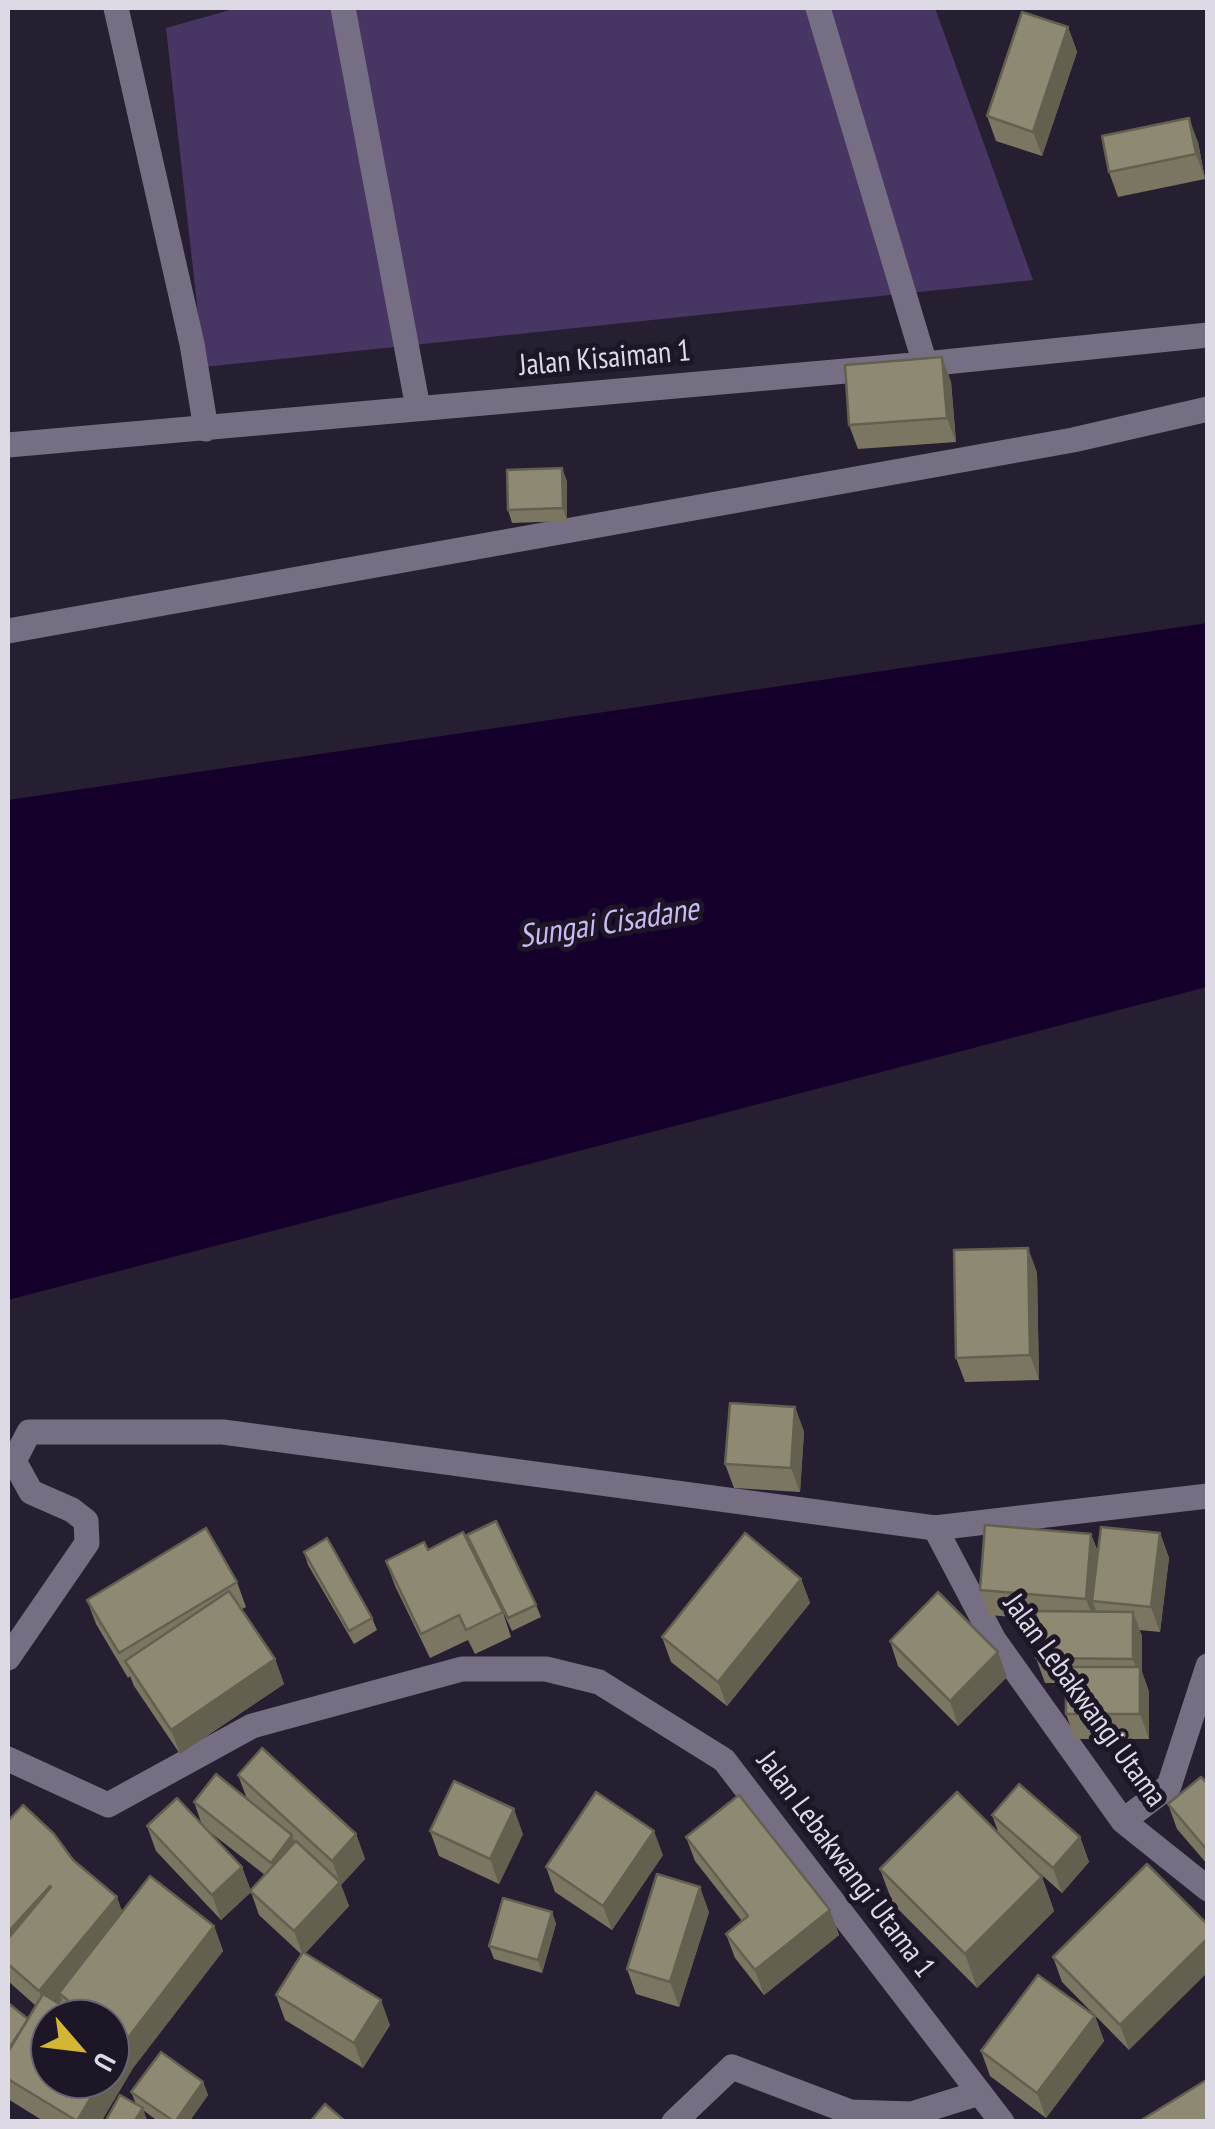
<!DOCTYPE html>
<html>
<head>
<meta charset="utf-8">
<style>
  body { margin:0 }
  #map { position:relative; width:1215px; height:2129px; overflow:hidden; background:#261f31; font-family:"PT Sans Narrow",sans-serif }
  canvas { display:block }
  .frame { position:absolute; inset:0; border:10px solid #ddd9e5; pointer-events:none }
  .north { position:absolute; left:30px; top:1999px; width:100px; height:100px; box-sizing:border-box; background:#1c1627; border:2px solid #696473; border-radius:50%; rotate:118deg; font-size:28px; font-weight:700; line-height:40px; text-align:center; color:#ddd9e5 }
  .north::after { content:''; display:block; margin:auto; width:35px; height:45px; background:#d3b635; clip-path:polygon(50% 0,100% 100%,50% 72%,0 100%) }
</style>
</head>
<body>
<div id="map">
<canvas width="1215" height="2129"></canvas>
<div class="frame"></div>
<div class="north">U</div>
</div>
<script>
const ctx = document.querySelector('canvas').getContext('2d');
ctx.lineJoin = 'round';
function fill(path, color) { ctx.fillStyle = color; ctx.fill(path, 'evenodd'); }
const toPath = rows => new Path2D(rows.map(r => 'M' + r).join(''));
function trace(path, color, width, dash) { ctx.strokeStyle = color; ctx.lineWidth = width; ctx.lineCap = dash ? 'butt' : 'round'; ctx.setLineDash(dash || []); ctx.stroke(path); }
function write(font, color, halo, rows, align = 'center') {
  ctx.font = font + ' "PT Sans Narrow",sans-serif'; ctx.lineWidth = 10; ctx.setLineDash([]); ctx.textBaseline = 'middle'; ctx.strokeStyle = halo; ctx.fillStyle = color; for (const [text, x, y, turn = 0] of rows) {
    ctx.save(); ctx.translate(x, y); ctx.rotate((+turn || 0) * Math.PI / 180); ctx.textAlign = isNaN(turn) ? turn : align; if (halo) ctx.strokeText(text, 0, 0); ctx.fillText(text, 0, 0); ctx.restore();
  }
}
const green = toPath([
  [237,8,935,8,1033,280,204,367,166,28]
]);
const water = toPath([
  [1207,623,1207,987,8,1300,8,800]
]);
const lane = toPath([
  [674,2122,732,2067,850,2112,912,2114,979,2093]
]);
const street = toPath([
  [116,8,192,344,206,429],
  [343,8,418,408],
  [818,8,925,364],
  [8,445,925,364,1208,335],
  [8,631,1073,440,1208,409],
  [935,1528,994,1640,1123,1821,1208,1889],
  [8,1658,87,1543,86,1521,72,1510,31,1492,14,1461,29,1432,223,1432,935,1528,1208,1496],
  [8,1759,108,1805,252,1726,462,1669,546,1669,599,1682,724,1760,1002,2122],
  [1123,1821,1169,1786,1208,1666]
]);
const wall = toPath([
  [1068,27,1077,52,1042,156,996,141,987,116],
  [1198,142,1205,179,1118,197,1109,172],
  [942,357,951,382,956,442,858,449,849,425],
  [567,481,567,521,512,523,508,510],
  [1037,1272,1039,1380,965,1382,956,1358],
  [795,1407,804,1432,800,1492,734,1488,725,1464],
  [1160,1533,1169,1558,1160,1632,1139,1630,1142,1636,1142,1672,1149,1692,1149,1739,1075,1739,1066,1714,1066,1683,1045,1683,1036,1658,1036,1619,989,1615,980,1590,1091,1534,1098,1552],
  [467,1535,536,1605,541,1617,512,1631],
  [428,1550,503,1612,511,1637,475,1654,468,1640,430,1658,395,1586,386,1561],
  [304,1552,372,1618,377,1630,354,1644,308,1565],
  [801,1579,810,1603,727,1706,671,1662,662,1637],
  [237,1582,246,1607,242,1609,275,1659,284,1684,180,1754,134,1686,130,1676,128,1678,96,1624,87,1600],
  [890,1641,1007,1677,958,1726,898,1666],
  [238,1775,356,1834,365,1859,341,1885,349,1906,305,1953,390,2025,363,2068,285,2020,276,1995,301,1954,259,1915,251,1892,221,1920,156,1851,147,1826,202,1825,194,1802,247,1799],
  [206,1829,265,1875,251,1891,242,1867],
  [1208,1784,1208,1865,1177,1829,1168,1804],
  [992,1815,1080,1837,1089,1862,1062,1893,1025,1860,1042,1877,1054,1911,977,1988,893,1904,880,1869,999,1834],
  [8,1821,73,1860,123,1911,214,1926,223,1951,133,2068,101,2122,45,2122,8,2099,8,2003,28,2019,36,2006,8,1981],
  [50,2019,110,2019,110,2079],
  [430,1831,523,1834,499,1884,439,1856],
  [686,1837,830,1910,839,1935,764,1995,735,1958,726,1934,742,1921,695,1861],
  [663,1855,612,1930,555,1892,546,1867],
  [552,1912,556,1924,542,1973,494,1959,489,1946],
  [709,1912,679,2007,636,1994,627,1969],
  [1208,1925,1129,2050,1062,1982,1053,1957],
  [1095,2016,1104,2041,1046,2118,990,2076,981,2051],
  [203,2082,208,2095,189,2122,159,2122,143,2110,147,2120,105,2122,136,2104,131,2092]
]);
const shadedWall = toPath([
  [1068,27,1077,52,1042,156,1033,132],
  [1189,118,1198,142,1205,179,1196,154],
  [942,357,951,382,956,442,947,418],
  [562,468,567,481,567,521,563,508],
  [1028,1248,1037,1272,1039,1380,1030,1355],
  [795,1407,804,1432,800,1492,791,1468],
  [1160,1533,1169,1558,1160,1632,1151,1607],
  [1091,1534,1100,1558,1092,1601,1096,1610,1095,1623,1086,1599],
  [801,1579,810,1603,727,1706,718,1682],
  [1133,1612,1142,1636,1142,1672,1149,1692,1149,1739,1140,1714,1140,1679,1133,1659],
  [998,1652,1007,1677,958,1726,950,1701],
  [275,1659,284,1684,180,1754,171,1730],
  [514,1809,523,1834,499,1884,490,1859],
  [654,1831,663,1855,612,1930,603,1906],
  [356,1834,365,1859,341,1885,349,1906,303,1956,294,1931,340,1882,332,1861],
  [292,1835,301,1860,279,1887,271,1863],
  [1080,1837,1089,1862,1062,1893,1053,1868],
  [242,1867,251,1892,221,1920,212,1895],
  [1042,1877,1054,1911,977,1988,965,1954],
  [50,1886,59,1910,8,1964,8,1932],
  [700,1887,709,1912,679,2007,670,1982],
  [117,1897,126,1922,59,1993,62,2000,48,2016,39,1991],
  [830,1910,839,1935,764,1995,755,1970],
  [552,1912,556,1924,542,1973,538,1960],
  [214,1926,223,1951,133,2068,101,2122,77,2122,102,2079,110,2079,110,2066,124,2043],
  [1208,1938,1208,1972,1129,2050,1120,2025],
  [381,2000,390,2025,363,2068,354,2043],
  [1095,2016,1104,2041,1046,2118,1037,2093],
  [203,2082,208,2095,189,2122,175,2122],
  [143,2108,147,2121,134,2122]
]);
const building = toPath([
  [1022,12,1068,27,1033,132,987,116,1022,12],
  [1189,118,1196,154,1109,172,1102,136,1189,118],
  [942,357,947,418,849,425,845,365,942,357],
  [562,468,563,508,508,510,507,470,562,468],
  [1028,1248,1030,1355,956,1358,954,1250,1028,1248],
  [730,1403,795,1407,791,1468,725,1464,730,1403],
  [496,1521,536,1605,508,1618,467,1535,496,1521],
  [985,1525,1091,1534,1086,1599,980,1590,985,1525],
  [1101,1527,1160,1533,1151,1607,1092,1601,1101,1527],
  [206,1528,237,1582,119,1653,87,1600,206,1528],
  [463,1532,503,1612,466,1630,459,1615,421,1634,386,1561,424,1542,428,1550,463,1532],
  [745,1533,801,1579,718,1682,662,1637,745,1533],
  [327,1538,372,1618,349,1631,304,1552,327,1538],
  [229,1591,275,1659,171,1730,125,1661,229,1591],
  [938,1592,998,1652,950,1701,890,1641,938,1592],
  [1036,1611,1133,1612,1133,1659,1036,1658,1036,1611],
  [1066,1667,1140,1667,1140,1714,1066,1714,1066,1667],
  [262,1748,356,1834,332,1861,238,1775,262,1748],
  [216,1774,292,1835,271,1863,194,1802,216,1774],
  [1201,1777,1208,1784,1208,1851,1168,1804,1201,1777],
  [454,1781,514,1809,490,1859,430,1831,454,1781],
  [1019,1784,1080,1837,1053,1868,992,1815,1019,1784],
  [596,1792,654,1831,603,1906,546,1867,596,1792],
  [957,1792,1042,1877,965,1954,880,1869,957,1792],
  [739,1795,830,1910,755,1970,726,1934,748,1916,686,1837,739,1795],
  [177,1798,242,1867,212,1895,147,1826,177,1798],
  [23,1805,54,1834,73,1860,117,1897,39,1991,8,1964,8,1939,51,1887,50,1886,8,1932,8,1821,23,1805],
  [296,1841,340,1882,294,1931,250,1891,296,1841],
  [1147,1864,1208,1925,1208,1938,1120,2025,1053,1957,1147,1864],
  [657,1874,700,1887,670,1982,627,1969,657,1874],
  [150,1876,214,1926,124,2043,110,2066,110,2035,113,2037,110,2034,110,2019,91,2019,59,1993,150,1876],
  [503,1898,552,1912,538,1960,489,1946,503,1898],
  [303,1952,381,2000,354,2043,276,1995,303,1952],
  [1038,1975,1095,2016,1037,2093,981,2051,1038,1975],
  [43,1994,84,2019,50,2019,50,2079,102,2079,77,2121,8,2079,8,2052,43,1994],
  [8,2003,28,2019,8,2050,8,2003],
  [161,2052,203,2082,175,2122,131,2092,161,2052],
  [1208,2079,1208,2122,1140,2121,1208,2079],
  [120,2095,143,2108,134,2122,105,2122,120,2095],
  [325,2104,346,2122,310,2122,325,2104]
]);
const streetNames = [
  ["Jalan Kisaiman 1",605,359,-5],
  ["Jalan Lebakwangi Utama",1084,1701,54],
  ["Jalan Lebakwangi Utama 1",845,1865,53]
];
const waterNames = [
  ["Sungai Cisadane",609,924,-9]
];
fill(green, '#473663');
fill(water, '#15002c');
trace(lane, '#766f84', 25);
trace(street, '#766f84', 25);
fill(wall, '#7a7662');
fill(shadedWall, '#636050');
fill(building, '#8e8972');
trace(building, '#636050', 2.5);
write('30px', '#ddd9e5', '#1c1627', streetNames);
write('italic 32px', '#cdb9f4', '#1c1627', waterNames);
</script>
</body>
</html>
